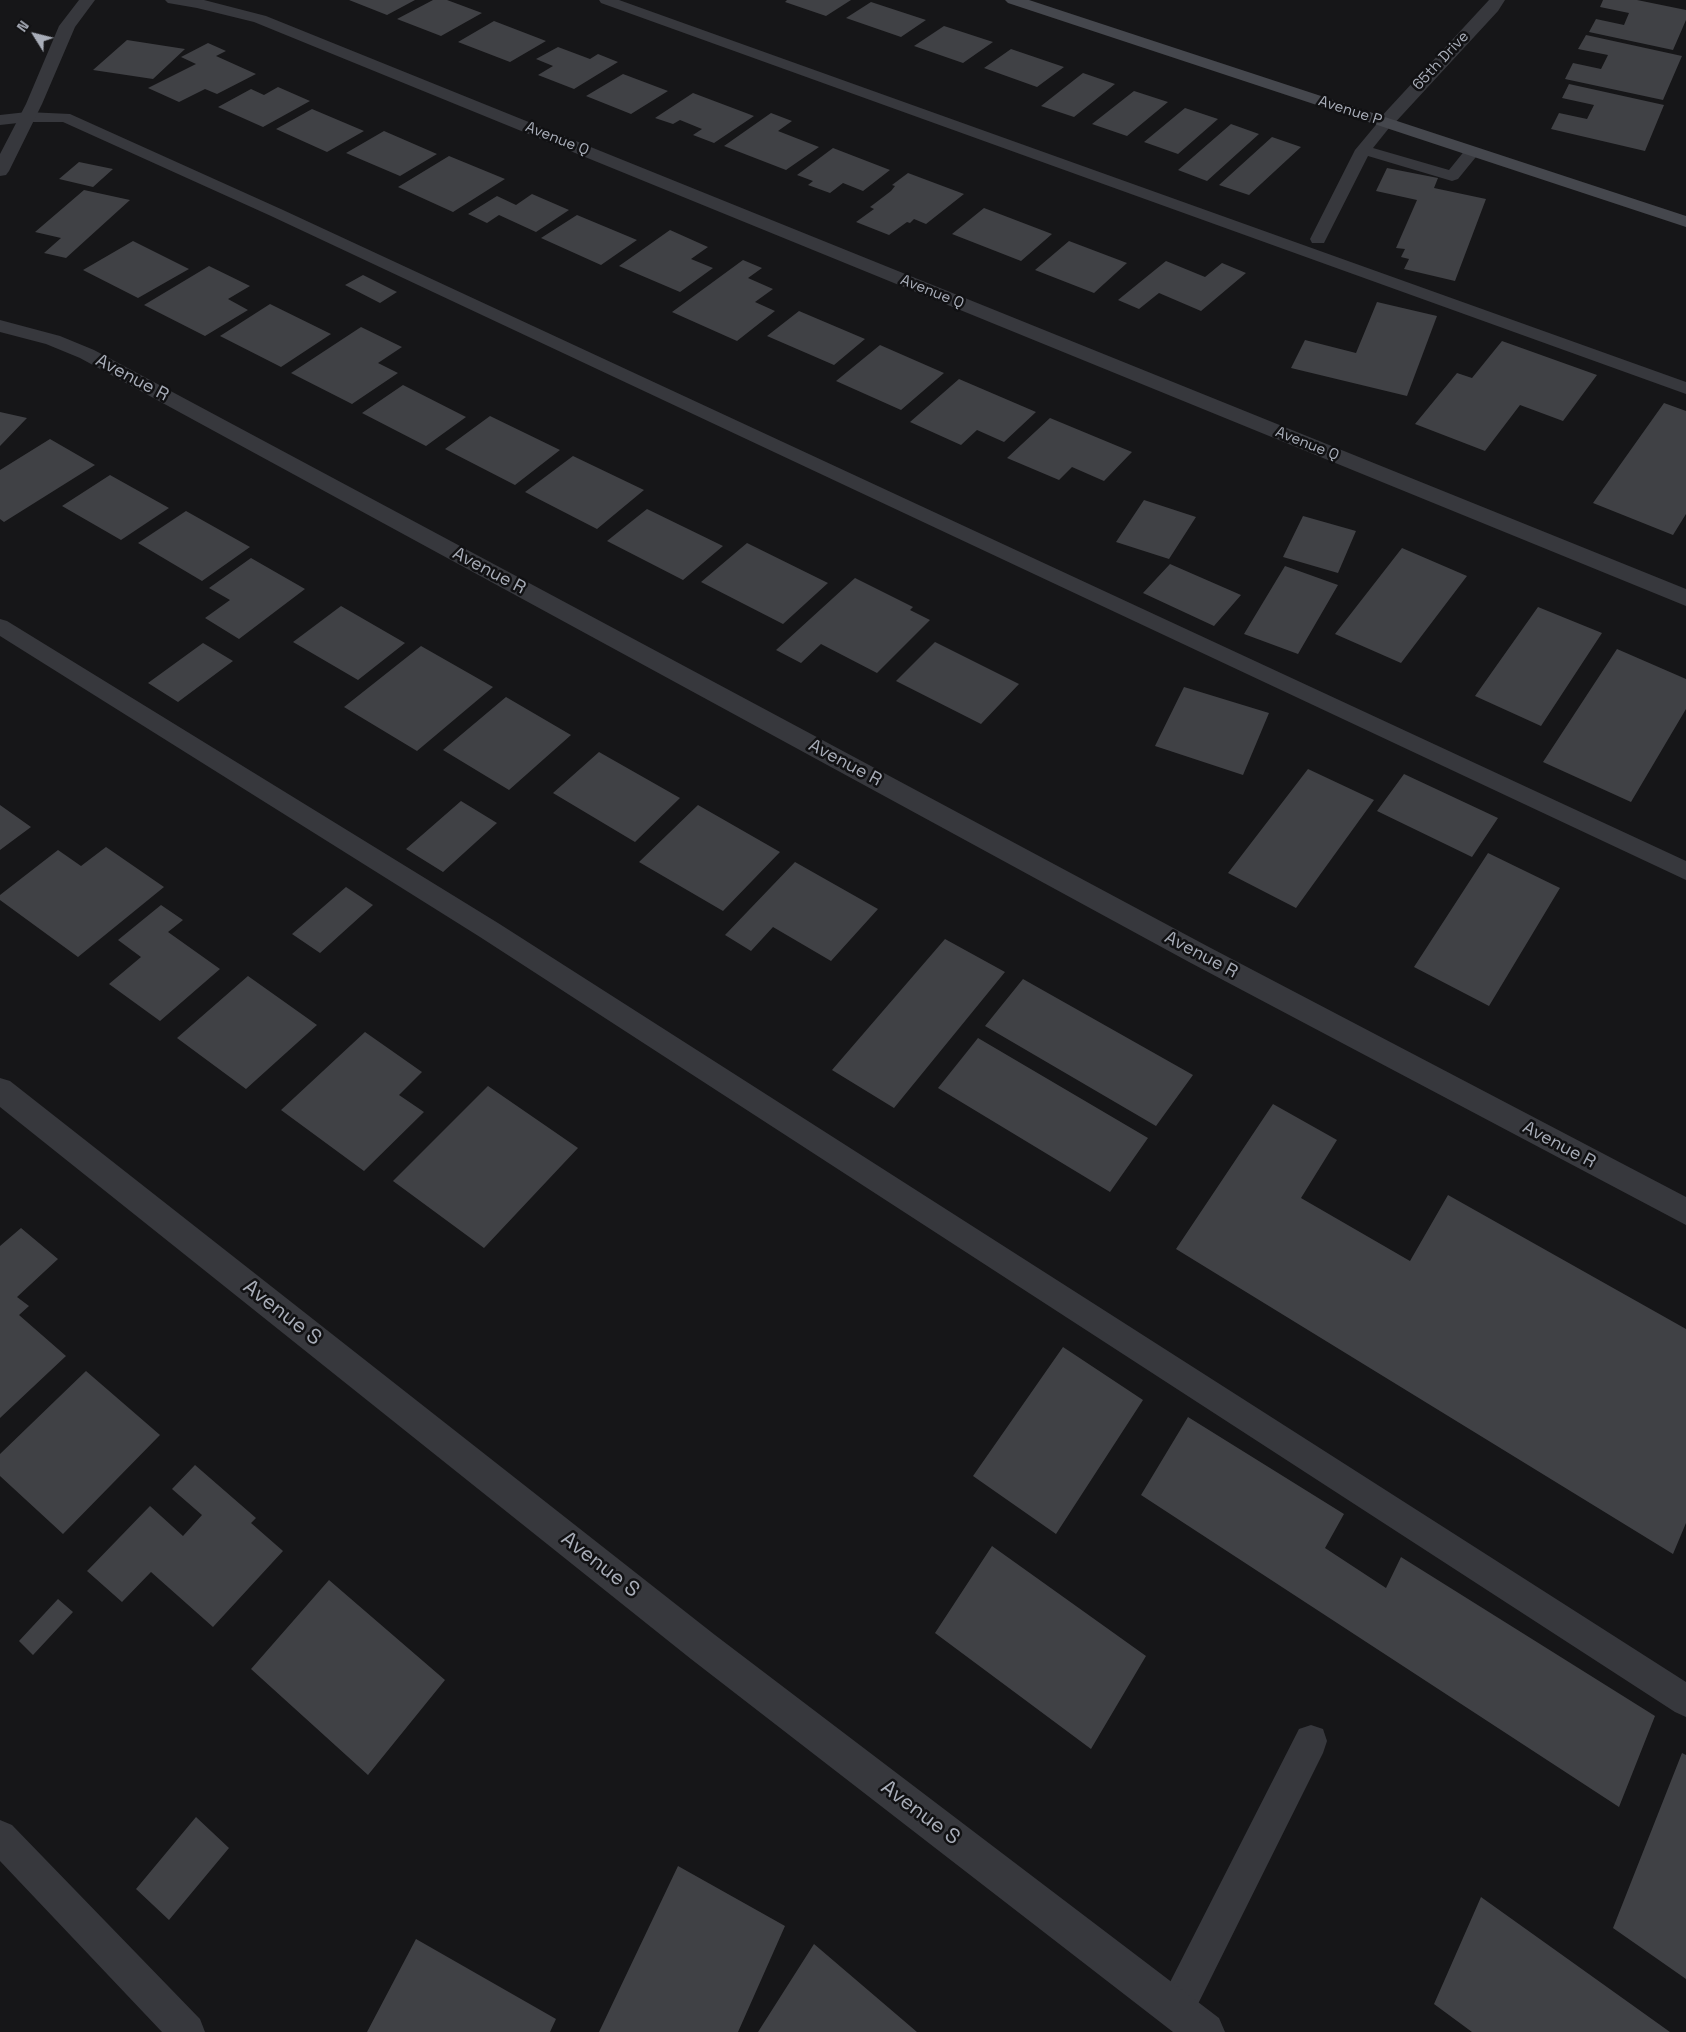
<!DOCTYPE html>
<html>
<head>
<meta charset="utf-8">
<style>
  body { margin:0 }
  #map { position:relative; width:1686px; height:2032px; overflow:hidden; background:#161618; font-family:"Space Grotesk",sans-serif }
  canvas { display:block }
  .north { position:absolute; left:10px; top:10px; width:50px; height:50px; -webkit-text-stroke:4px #111113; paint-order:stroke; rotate:306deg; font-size:14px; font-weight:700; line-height:20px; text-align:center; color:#a8adb8 }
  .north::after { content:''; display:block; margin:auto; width:18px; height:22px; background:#a8adb8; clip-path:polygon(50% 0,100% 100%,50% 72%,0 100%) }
</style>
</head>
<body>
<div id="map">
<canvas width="1686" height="2032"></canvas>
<div class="north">N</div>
</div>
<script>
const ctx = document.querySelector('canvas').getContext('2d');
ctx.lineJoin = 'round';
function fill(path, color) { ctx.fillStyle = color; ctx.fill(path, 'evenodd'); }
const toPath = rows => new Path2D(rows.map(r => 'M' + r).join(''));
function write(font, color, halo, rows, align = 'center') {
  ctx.font = font + ' "Space Grotesk",sans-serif'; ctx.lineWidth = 5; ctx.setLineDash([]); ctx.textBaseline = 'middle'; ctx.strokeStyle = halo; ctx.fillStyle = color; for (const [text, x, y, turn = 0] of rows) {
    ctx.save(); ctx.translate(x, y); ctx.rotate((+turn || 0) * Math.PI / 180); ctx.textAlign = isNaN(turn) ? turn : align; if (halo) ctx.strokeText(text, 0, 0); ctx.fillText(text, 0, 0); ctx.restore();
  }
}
const building = toPath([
  [349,0,415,0,387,15],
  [433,0,447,0,482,13,441,36,397,19],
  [787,0,851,0,826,16,785,2],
  [1603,0,1637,0,1686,10,1686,20,1673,50,1589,32,1596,19,1624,25,1629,13,1600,7],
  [871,2,926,20,901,37,846,18],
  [494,21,546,41,510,62,458,42],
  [944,26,993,42,963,63,914,46],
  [1586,35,1682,56,1663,100,1565,79,1573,63,1601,69,1608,55,1578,49],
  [127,40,185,49,153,79,93,70],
  [208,43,226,51,216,56,256,74,217,94,205,89,179,102,148,88,196,64,181,57],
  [558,47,590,59,598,54,618,62,574,89,538,75,553,66,536,59],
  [1011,49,1064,67,1037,87,984,68],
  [1083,73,1115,84,1074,117,1041,106],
  [623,74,668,91,631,114,586,96],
  [1569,84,1664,105,1645,151,1551,129,1559,113,1587,119,1594,105,1562,98],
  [278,87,310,101,263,127,218,107,251,89,264,95],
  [1134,91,1168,102,1127,136,1092,124],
  [693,93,754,116,714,143,693,135,702,129,680,120,673,124,655,118],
  [1185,108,1218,119,1178,154,1144,142],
  [312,109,364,131,327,152,276,129],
  [771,113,792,121,778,131,819,147,786,170,724,146],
  [1231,124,1259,134,1207,181,1178,170],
  [384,131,437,154,400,176,346,153],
  [1272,137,1301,147,1249,195,1219,185],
  [833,148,890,170,863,191,843,183,830,193,808,185,813,181,797,175],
  [449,156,505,179,453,212,398,187],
  [79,162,113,169,93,187,59,179],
  [1387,168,1438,178,1434,188,1486,199,1455,281,1404,269,1409,259,1401,257,1405,249,1396,248,1417,200,1376,191],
  [908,173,964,194,926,224,914,219,910,223,907,222,889,235,856,222,874,209,870,207,891,191,895,186,892,185],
  [84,190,130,200,66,258,44,253,61,238,35,232],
  [532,194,569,210,536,232,499,215,487,223,468,214,497,196,516,205],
  [984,208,1052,234,1021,261,952,234],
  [577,215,637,240,601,265,541,238],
  [670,230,708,247,691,259,713,268,680,292,619,266],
  [133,241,189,269,138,298,83,270],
  [1069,241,1127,263,1094,293,1035,270],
  [743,260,762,268,748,278,773,289,755,302,775,311,737,341,672,312],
  [1166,261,1205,277,1222,263,1246,273,1201,311,1159,293,1139,309,1118,300],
  [209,266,250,286,228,299,248,310,205,336,144,305],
  [363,275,397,292,380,303,345,285],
  [1377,302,1437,316,1407,396,1291,368,1305,340,1356,353],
  [270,304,331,334,281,367,220,336],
  [799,311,865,339,834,365,767,336],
  [361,327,402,347,378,363,398,373,352,404,291,373],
  [1502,341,1597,375,1563,421,1520,405,1485,451,1415,424,1457,373,1472,378],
  [880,345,944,373,901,410,836,381],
  [959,379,1036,412,1004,442,977,430,961,445,910,422],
  [403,385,466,417,426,446,362,413],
  [1664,403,1686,411,1686,514,1673,535,1593,503],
  [0,412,27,418,0,446],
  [490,416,560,450,515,485,445,449],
  [1050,418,1132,452,1104,481,1072,467,1059,480,1007,458],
  [50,439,95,465,4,522,0,519,0,470],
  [573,456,644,490,597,529,525,492],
  [110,475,169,508,121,540,62,506],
  [1144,500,1196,517,1169,559,1116,542],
  [647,509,723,546,683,580,607,541],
  [186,511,250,547,202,581,138,543],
  [1303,516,1356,531,1338,573,1283,557],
  [747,543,828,583,783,624,701,582],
  [1402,548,1467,576,1401,663,1335,634],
  [251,558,305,589,239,639,205,618,230,600,209,588],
  [1170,564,1241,595,1214,626,1143,593],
  [1285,566,1338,585,1298,654,1244,634],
  [855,578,913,607,910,610,930,620,877,673,821,644,801,663,776,650],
  [341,606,405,643,358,680,293,642],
  [1538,607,1602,633,1541,726,1475,696],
  [935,642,1019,684,981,724,896,681],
  [203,643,233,661,178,702,148,683],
  [421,646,493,687,417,751,344,707],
  [1617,649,1686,679,1686,709,1631,802,1543,762],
  [1184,687,1269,713,1243,775,1155,746],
  [506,697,571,735,509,790,443,750],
  [599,752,680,798,635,842,553,793],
  [1308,769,1374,800,1296,908,1228,873],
  [1404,774,1498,818,1472,857,1377,811],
  [461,801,497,823,443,872,406,849],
  [0,805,31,827,0,850],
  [698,805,780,852,723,911,639,862],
  [106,847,164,887,78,957,0,900,0,895,58,850,81,866],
  [1488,853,1560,888,1489,1006,1414,967],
  [795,862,878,909,831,961,773,927,751,951,725,935],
  [346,887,373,905,320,953,292,934],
  [161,905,183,920,168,932,220,969,160,1021,109,984,141,957,118,940],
  [945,939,1005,972,894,1108,832,1070],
  [248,976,317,1025,246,1089,177,1038],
  [1023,979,1193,1075,1156,1126,985,1026],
  [365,1032,422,1072,399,1095,424,1112,364,1171,281,1110],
  [978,1038,1148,1138,1110,1192,938,1088],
  [488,1086,578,1148,484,1248,393,1181],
  [1273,1104,1337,1140,1301,1198,1410,1261,1448,1195,1686,1329,1686,1523,1673,1554,1176,1249],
  [21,1228,58,1259,17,1297,29,1306,19,1315,66,1356,0,1418,0,1246],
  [1063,1347,1143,1400,1056,1534,973,1476],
  [86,1371,160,1435,63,1534,0,1476,0,1454],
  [1188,1417,1344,1514,1325,1548,1386,1588,1401,1557,1655,1716,1619,1807,1141,1495],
  [195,1465,256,1518,251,1523,283,1551,213,1627,151,1572,122,1602,87,1571,150,1506,183,1536,202,1515,172,1489],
  [992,1546,1146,1656,1091,1749,935,1633],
  [329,1580,445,1680,368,1775,251,1669],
  [58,1599,73,1612,33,1655,19,1641],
  [1682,1753,1686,1755,1686,1979,1613,1928],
  [196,1817,229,1848,169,1920,136,1889],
  [678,1866,785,1926,738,2032,599,2032],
  [1481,1897,1670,2032,1472,2032,1434,2004],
  [416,1939,556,2019,550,2032,367,2032],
  [814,1944,917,2032,758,2032]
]);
const lane = toPath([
  [599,0,619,0,1686,382,1686,394,601,3,599,0],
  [27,112,70,114,283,210,1686,861,1686,880,271,216,63,122,27,122,0,125,0,115,27,112],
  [1385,118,1390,120,1393,123,1373,148,1449,170,1466,149,1478,149,1480,152,1458,179,1452,181,1368,156,1326,239,1324,243,1312,243,1310,239,1355,150,1380,120,1385,118],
  [0,619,7,621,498,923,1686,1682,1686,1717,1675,1712,480,937,0,636,0,619],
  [1311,1725,1323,1729,1327,1741,1323,1753,1189,2022,1176,2027,1163,2022,1158,2009,1163,1996,1299,1729,1311,1725],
  [0,1820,12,1825,200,2019,205,2032,162,2032,0,1861,0,1820]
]);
const street = toPath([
  [79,0,95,0,75,27,42,104,9,171,6,175,0,176,0,154,26,104,59,26,79,0],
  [165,0,204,0,266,16,1686,589,1686,606,254,22,197,8,168,3,165,0],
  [1489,0,1505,0,1498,11,1391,127,1379,127,1376,123,1379,119,1489,0],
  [0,320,60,336,94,350,1207,946,1686,1197,1686,1225,1189,962,80,358,46,344,0,332,0,320],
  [0,1078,10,1081,715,1635,1219,2018,1225,2032,1173,2032,691,1659,0,1107,0,1078]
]);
const secondary = toPath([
  [1005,0,1029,0,1686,216,1686,227,1008,3,1005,0]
]);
const farStreetnames = [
  ["65th Drive",1441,61,-47],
  ["Avenue P",1350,111,18],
  ["Avenue Q",557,139,22],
  ["Avenue Q",932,292,22],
  ["Avenue Q",1307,444,22]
];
const streetNames = [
  ["Avenue R",132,378,28],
  ["Avenue R",489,571,28],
  ["Avenue R",845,763,28],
  ["Avenue R",1201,955,28],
  ["Avenue R",1559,1145,28]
];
const nearStreetnames = [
  ["Avenue S",282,1313,38],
  ["Avenue S",600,1565,38],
  ["Avenue S",920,1813,37]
];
fill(building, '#404145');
fill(lane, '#37383d');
fill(street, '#37383d');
fill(secondary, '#45474d');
write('15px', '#a8adb8', '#111113', farStreetnames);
write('18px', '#a8adb8', '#111113', streetNames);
write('21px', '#a8adb8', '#111113', nearStreetnames);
</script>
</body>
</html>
